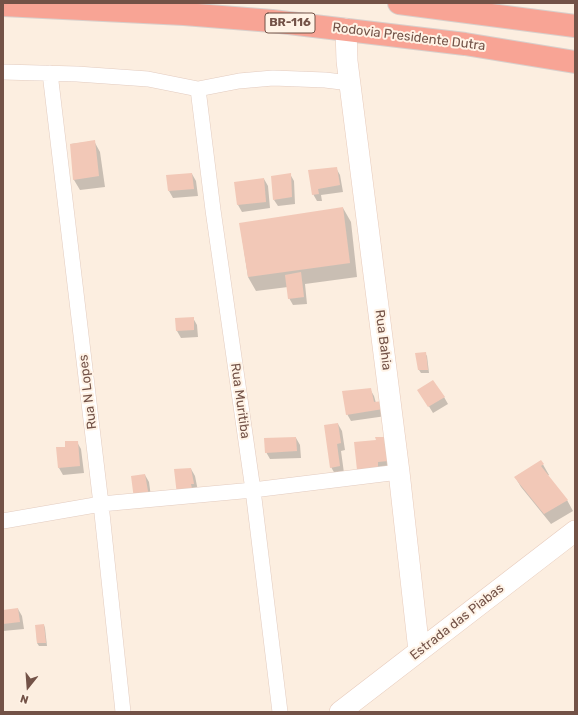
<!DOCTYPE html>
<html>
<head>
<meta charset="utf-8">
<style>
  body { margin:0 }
  #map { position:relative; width:578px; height:715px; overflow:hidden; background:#fceee0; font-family:Rubik,sans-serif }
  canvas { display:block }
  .frame { position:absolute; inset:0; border:4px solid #735247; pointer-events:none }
  .north { position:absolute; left:8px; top:667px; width:40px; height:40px; -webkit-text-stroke:3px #fff3e6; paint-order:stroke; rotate:197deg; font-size:11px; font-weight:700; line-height:16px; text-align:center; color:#735247 }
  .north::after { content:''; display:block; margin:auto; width:14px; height:18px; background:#735247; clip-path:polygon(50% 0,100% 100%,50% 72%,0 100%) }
</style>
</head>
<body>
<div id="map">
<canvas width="578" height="715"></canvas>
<div class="frame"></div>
<div class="north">N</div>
</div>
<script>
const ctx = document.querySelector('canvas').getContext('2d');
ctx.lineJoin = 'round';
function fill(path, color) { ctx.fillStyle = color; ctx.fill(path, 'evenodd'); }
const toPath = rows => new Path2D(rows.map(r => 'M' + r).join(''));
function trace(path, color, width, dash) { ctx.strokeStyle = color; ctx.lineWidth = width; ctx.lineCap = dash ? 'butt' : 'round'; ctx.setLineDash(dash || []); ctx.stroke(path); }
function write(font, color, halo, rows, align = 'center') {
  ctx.font = font + ' Rubik,sans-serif'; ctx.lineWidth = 4; ctx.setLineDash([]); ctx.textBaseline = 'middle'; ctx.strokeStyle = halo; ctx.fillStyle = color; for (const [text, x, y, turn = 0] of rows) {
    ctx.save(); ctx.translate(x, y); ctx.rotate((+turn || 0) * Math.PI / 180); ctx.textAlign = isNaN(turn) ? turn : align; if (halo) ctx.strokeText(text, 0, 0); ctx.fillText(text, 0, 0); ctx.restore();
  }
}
const shadow = toPath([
  [94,141,100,152,105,187,80,190,74,180,71,144],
  [336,168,340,175,343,192,321,195,322,201,317,201,313,194],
  [192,174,196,181,198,196,173,198,169,191],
  [290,174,294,181,295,204,278,206,274,200],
  [264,179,268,186,270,208,242,212,238,205,235,183],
  [343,208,351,222,357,277,305,284,307,304,293,305,289,298,288,287,256,291,248,277,240,224],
  [193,318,197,325,198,337,181,338,177,331,176,319],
  [425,353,427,356,429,373,421,373,419,370,416,354],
  [370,389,374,396,376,403,386,416,351,421,347,414],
  [419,390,444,397,448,404,433,413],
  [338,424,342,431,345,450,341,451,344,473,335,474,331,467],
  [296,438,300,445,301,458,270,459,266,452],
  [377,441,392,468,362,477],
  [77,442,81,449,84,473,63,475,59,468,66,448],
  [541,461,549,475,547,476,567,500,573,511,551,524,521,487,515,477],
  [191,469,195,476,198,491,182,502],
  [145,475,149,482,152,504,132,477],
  [18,609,22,616,24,629,3,631,3,611],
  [44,625,45,628,47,646,39,646,37,643,36,626]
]);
const building = toPath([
  [95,140,99,176,73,180,70,144],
  [337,167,340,185,318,189,319,194,312,195,308,170],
  [192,173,194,189,168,191,166,175],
  [291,173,292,197,273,200,271,176],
  [264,178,266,202,237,205,234,182],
  [343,207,350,263,248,277,239,223],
  [301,272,304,297,288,299,285,275],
  [194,317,194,330,176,331,175,318],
  [426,352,428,370,418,370,415,353],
  [433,380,445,397,428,407,417,390],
  [371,388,374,402,383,401,383,409,346,415,342,391],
  [338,423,341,443,337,444,340,466,330,468,324,425],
  [296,437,297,451,265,453,264,438],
  [375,437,386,437,388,461,378,462,378,468,357,470,354,442,376,440],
  [65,441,78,441,80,466,58,468,56,447,65,447],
  [541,460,544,464,541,466,568,500,544,514,514,477],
  [191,468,194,484,191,484,193,494,177,495,174,469],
  [145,474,149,497,134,499,131,476],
  [18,608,20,622,3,624,3,610],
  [44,624,46,643,37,643,35,625]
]);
const street = toPath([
  [3,72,77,74,148,79,198,89,239,81,273,78,325,80,350,83],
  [50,73,101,504,123,712],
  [198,89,213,210,253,490,280,712],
  [3,521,101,504,253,490,399,472]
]);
const secondary = toPath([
  [346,29,347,61,399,472,419,651],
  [340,712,575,531]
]);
const highway = toPath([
  [399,3,575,26],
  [3,5,184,14,272,21,465,44,575,62]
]);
const shields = [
  [290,23,50]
];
const shieldNames = [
  ["BR-116",290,23]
];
const streetNames = [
  ["Rodovia Presidente Dutra",409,37,7],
  ["Rua Bahia",383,340,83],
  ["Rua N Lopes",88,392,-97],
  ["Rua Muritiba",240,401,82],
  ["Estrada das Piabas",457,622,-38]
];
fill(shadow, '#0003');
fill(building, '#f2c8b7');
trace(street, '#e2cbbf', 16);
trace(secondary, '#e7cbbc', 22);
trace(highway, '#d8cfcb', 24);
trace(street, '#fff', 15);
trace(secondary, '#fff', 21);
trace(highway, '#f8a495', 22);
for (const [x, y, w] of shields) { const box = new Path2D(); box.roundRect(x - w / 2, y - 10, w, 20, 3); ctx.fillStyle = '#fff3e6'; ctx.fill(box); trace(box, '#735247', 1); }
write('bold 12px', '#735247', null, shieldNames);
write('13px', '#735247', '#fff3e6', streetNames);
</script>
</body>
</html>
